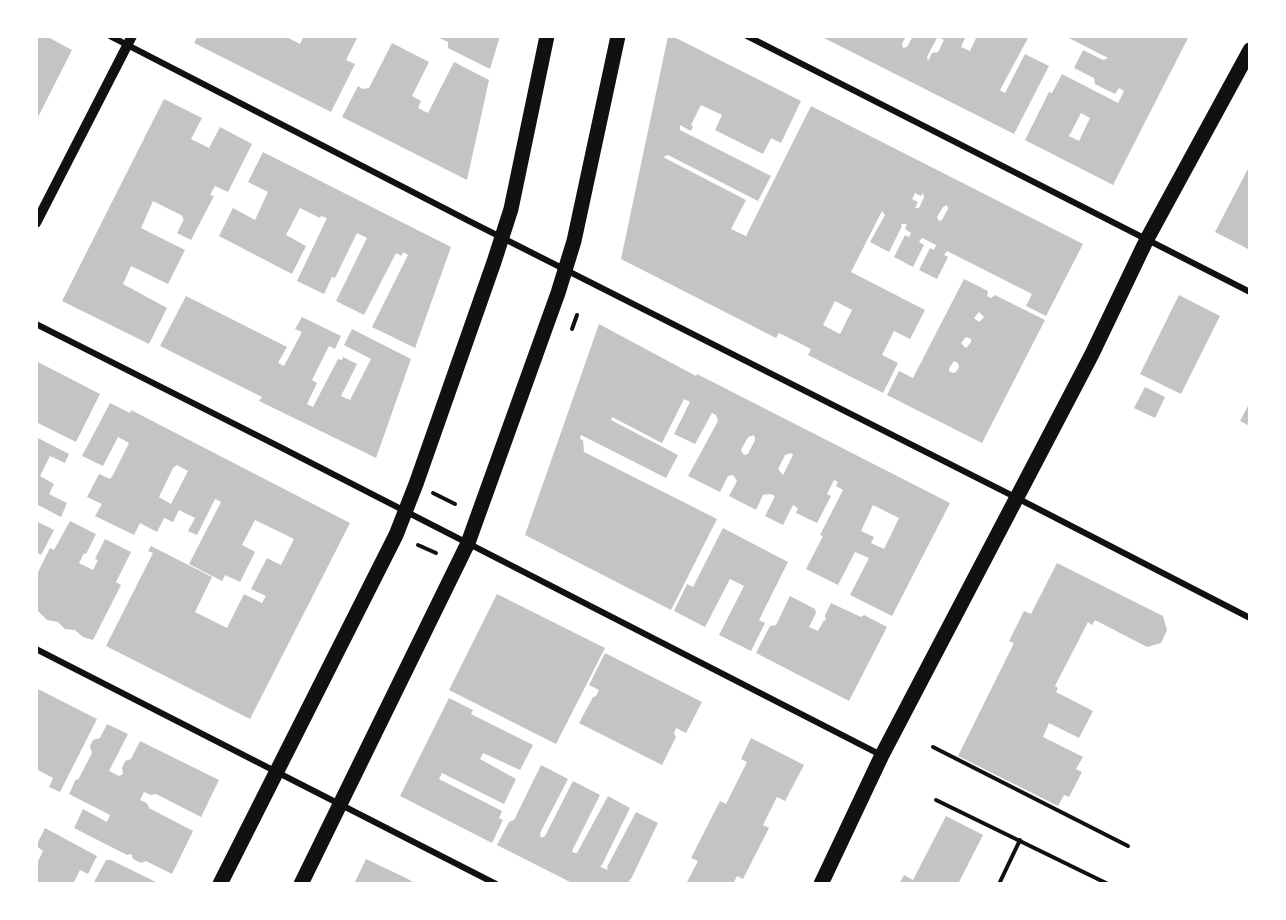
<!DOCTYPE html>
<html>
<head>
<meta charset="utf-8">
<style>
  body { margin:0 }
  #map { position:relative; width:1286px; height:920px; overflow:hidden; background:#fff; font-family:"Asap Condensed",sans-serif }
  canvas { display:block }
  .frame { position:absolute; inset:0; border:38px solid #fff; pointer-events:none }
</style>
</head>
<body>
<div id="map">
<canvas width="1286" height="920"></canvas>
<div class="frame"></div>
</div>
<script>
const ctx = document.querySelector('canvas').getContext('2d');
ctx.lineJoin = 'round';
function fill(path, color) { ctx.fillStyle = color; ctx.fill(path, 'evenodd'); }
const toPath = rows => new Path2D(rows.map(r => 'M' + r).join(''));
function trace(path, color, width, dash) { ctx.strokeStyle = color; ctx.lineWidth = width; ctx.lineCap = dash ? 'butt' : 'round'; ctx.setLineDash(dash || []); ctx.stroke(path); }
const building = toPath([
  [36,36,46,36,72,50,36,121],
  [198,36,285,36,300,44,304,36,358,36,346,60,355,64,331,112,194,43],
  [435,36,500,36,490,69,448,48,448,42],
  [668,36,672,36,801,101,781,143,771,138,763,154,715,130,722,115,701,105,691,125,693,126,691,131,680,125,680,130,771,176,758,201,668,155,663,157,746,200,731,229,746,236,811,106,1083,244,1046,316,1026,306,1032,294,947,251,944,255,948,257,937,279,919,270,930,248,934,250,936,245,922,238,919,242,924,245,913,267,894,257,905,235,909,237,911,233,905,229,907,224,901,224,902,226,889,252,870,242,885,215,882,211,851,272,925,310,910,339,894,331,882,355,898,363,883,393,808,355,811,349,779,333,776,338,621,259],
  [915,193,921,196,923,193,924,197,919,208,915,208,918,202,912,199],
  [947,205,948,209,942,220,939,221,937,217,943,207],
  [835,301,852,310,840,334,823,325],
  [820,36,906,36,902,44,903,48,907,47,913,36,938,36,927,57,928,61,932,53,938,52,944,40,940,38,941,36,966,36,961,47,970,51,977,36,1025,36,1028,38,1000,90,1005,93,1025,54,1049,66,1014,134],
  [1070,36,1166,38,1166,36,1189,36,1113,185,1025,140,1049,92,1052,93,1062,74,1118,103,1124,91,1119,88,1115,94,1095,84,1094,78,1074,68,1083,50,1103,60,1108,58,1069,38],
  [1081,113,1090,118,1079,141,1069,136],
  [392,43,429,62,412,96,421,101,418,108,428,113,454,62,489,80,467,180,342,117,358,86,363,89,369,88],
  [164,99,202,118,191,139,209,148,220,127,252,144,228,192,215,186,210,195,214,196,191,240,177,233,184,219,182,218,183,216,153,201,141,228,185,250,168,284,131,266,123,284,167,308,149,344,62,301],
  [263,152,451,247,415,348,372,327,408,255,403,252,402,256,396,253,364,315,336,301,367,238,357,233,335,278,332,277,324,294,297,281,327,218,321,216,320,218,300,208,286,235,306,246,292,274,219,236,233,208,255,220,268,192,248,182],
  [1250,165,1250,250,1215,232],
  [964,279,988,291,987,296,991,298,995,295,1045,320,982,443,887,395,899,371,913,378],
  [979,312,984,317,979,322,974,318],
  [966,337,971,339,971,342,966,348,961,343],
  [954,361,958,363,959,367,956,372,953,373,949,371,949,368],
  [1179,295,1220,316,1181,394,1140,374],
  [186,296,287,347,278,363,284,366,302,332,295,329,302,317,341,336,335,349,329,346,312,380,317,383,307,404,313,407,338,359,342,360,343,357,357,364,341,396,350,400,371,359,344,345,352,329,411,359,376,458,259,401,262,397,160,346],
  [599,324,696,376,697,374,950,503,892,616,850,595,869,558,855,552,838,585,806,569,823,536,820,535,843,490,836,486,838,482,834,480,827,494,831,496,817,523,796,513,798,508,793,505,783,525,765,516,775,496,770,494,763,495,756,510,729,496,737,481,733,475,728,476,720,492,688,476,718,421,716,415,712,413,695,444,674,434,690,402,684,399,662,443,612,417,611,420,678,455,666,478,581,435,580,439,583,440,584,452,717,519,671,610,525,535],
  [754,435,755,440,748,454,744,455,741,450,748,437],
  [791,453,793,455,783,475,778,469,785,455],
  [873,505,899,518,884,549,871,543,874,537,861,531],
  [36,361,100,394,76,442,36,422],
  [1145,387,1165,397,1155,418,1134,408],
  [1250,402,1250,426,1240,421],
  [110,403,130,413,131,410,350,523,250,719,106,646,153,553,148,551,151,546,212,577,195,612,227,628,244,594,262,603,266,596,251,589,267,558,281,565,294,539,255,520,242,545,255,552,240,582,225,575,222,581,189,564,221,502,215,499,197,535,188,531,195,518,179,510,173,522,164,518,157,532,140,523,134,535,95,516,102,504,87,497,99,474,110,479,113,475,129,443,118,437,103,466,82,456],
  [177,465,188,471,171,504,159,497,173,468],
  [36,437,69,454,65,463,50,456,40,476,54,484,49,494,67,503,61,517,36,504],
  [36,521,54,530,41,555,36,552],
  [70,521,96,534,86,554,84,553,79,563,93,570,98,560,95,559,105,539,131,552,116,582,121,585,93,640,83,637,75,630,65,629,58,622,47,620,39,612,36,612,36,576,50,548,54,550],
  [723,528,788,562,759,620,765,623,751,651,719,635,744,586,730,579,705,627,674,611,687,584,693,587],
  [1057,563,1163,616,1167,630,1161,643,1147,647,1095,620,1092,625,1088,622,1055,686,1058,688,1056,692,1093,711,1079,738,1049,723,1043,737,1083,757,1076,769,1082,772,1069,797,1064,795,1058,806,958,756,1014,643,1009,641,1024,611,1031,614],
  [497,594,605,648,556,744,449,690],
  [790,596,815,609,816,613,809,627,818,631,824,620,826,621,825,615,831,603,861,617,864,615,887,627,849,701,756,653,770,626,776,625],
  [605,653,702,702,686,733,676,728,674,733,676,737,662,765,579,723,593,697,596,696,599,690,589,685],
  [36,688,97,719,60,792,49,787,53,778,36,769],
  [449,698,473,710,471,714,533,745,520,770,483,753,480,759,516,779,504,804,442,773,439,779,502,811,499,818,503,820,492,843,400,796],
  [107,724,128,734,109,771,119,776,123,774,122,768,125,761,131,759,140,741,219,780,201,817,156,794,151,795,144,792,140,800,147,803,149,808,193,831,172,874,146,861,141,863,133,859,131,854,127,855,74,828,83,809,107,822,110,815,69,794,76,779,78,780,92,753,90,746,93,740,100,738],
  [751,738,804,765,785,801,777,797,763,825,769,828,743,879,737,876,733,884,686,884,698,861,691,858,720,801,726,804,747,762,741,759],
  [541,765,568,779,540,833,541,838,545,836,573,781,600,795,572,851,574,853,577,853,608,796,630,808,602,865,600,866,603,868,608,870,607,867,636,812,658,823,631,879,628,881,632,882,631,884,574,884,497,845,509,822,514,820],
  [946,816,983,835,958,884,899,884,904,875,913,880],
  [45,828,97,856,88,874,80,870,73,884,36,884,36,865,43,851,36,846],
  [366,859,404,877,417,884,354,884],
  [106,860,111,860,160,884,93,884]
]);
const path = toPath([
  [572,329,577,315],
  [433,493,455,504],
  [418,545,436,553],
  [933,747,1128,846],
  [936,800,1108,884],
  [999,884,1020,840]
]);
const minor = toPath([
  [110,36,469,221,1017,498,1250,618],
  [747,36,1250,292],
  [36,324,282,448,881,755],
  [36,649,496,884]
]);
const tertiary = toPath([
  [36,223,132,36]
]);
const primary = toPath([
  [220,884,396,535,416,484,494,262,511,209,547,36],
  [301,884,468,543,558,293,574,241,618,36],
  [821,884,882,755,1092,354,1147,239,1250,50]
]);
fill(building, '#c4c4c4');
trace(path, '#111', 4);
trace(minor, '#111', 6);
trace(tertiary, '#111', 10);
trace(primary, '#111', 15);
</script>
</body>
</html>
